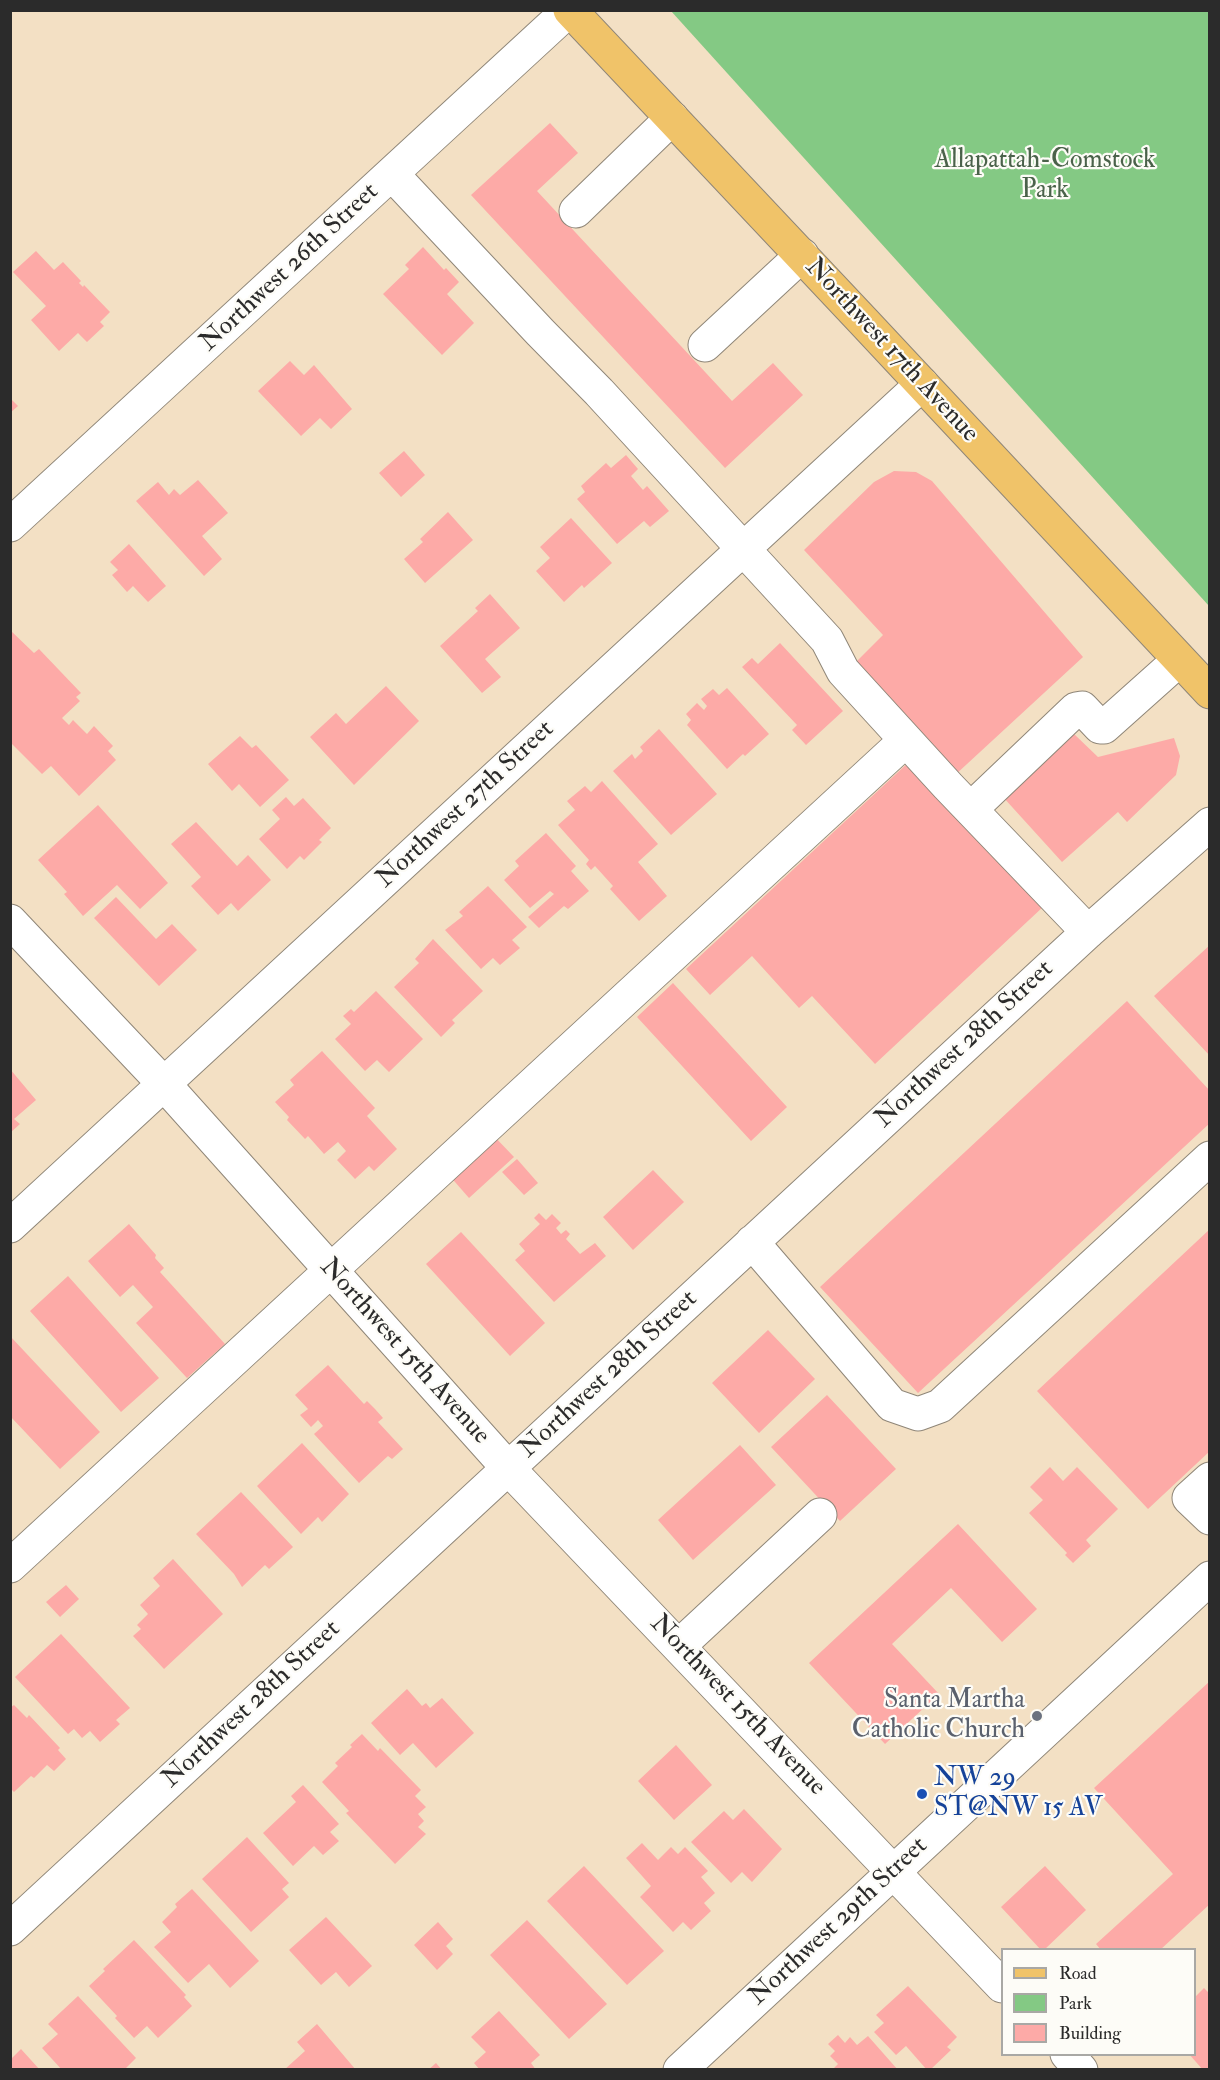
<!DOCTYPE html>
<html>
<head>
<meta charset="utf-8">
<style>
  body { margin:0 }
  #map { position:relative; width:1220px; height:2080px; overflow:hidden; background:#f3e0c4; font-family:"IM FELL Double Pica",serif }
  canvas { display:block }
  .frame { position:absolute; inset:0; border:12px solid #2b2b2b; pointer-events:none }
  .legend { position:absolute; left:1001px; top:1948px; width:195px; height:108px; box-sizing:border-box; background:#fdfcf7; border:2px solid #a9a8a5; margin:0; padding:8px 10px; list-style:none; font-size:18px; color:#2b2b2b }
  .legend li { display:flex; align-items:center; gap:12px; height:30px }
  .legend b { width:30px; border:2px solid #a9a8a5 }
</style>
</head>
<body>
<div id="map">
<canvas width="1220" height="2080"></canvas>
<div class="frame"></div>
<ul class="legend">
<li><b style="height:8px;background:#f0c369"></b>Road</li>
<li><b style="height:16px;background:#84c984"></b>Park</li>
<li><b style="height:16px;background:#fdaaa7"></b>Building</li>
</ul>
</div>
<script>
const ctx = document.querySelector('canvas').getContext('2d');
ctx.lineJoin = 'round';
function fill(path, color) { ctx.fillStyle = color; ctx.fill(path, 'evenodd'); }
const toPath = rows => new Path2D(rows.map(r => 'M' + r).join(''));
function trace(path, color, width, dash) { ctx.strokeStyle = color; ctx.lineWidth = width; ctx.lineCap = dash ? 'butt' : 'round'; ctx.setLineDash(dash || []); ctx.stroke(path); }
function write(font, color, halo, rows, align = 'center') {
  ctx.font = font + ' "IM FELL Double Pica",serif'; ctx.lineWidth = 4.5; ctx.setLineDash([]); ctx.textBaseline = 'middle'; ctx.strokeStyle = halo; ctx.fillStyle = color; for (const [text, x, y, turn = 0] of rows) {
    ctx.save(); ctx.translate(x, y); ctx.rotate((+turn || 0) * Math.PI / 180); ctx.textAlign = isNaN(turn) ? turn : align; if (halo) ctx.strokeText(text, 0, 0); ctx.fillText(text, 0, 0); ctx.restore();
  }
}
const green = toPath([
  [671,11,1209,11,1209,606]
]);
const building = toPath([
  [550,123,578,153,537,191,732,401,773,363,803,395,725,468,471,195],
  [423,247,444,270,446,268,459,282,447,294,474,323,442,355,383,294,409,269,405,265],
  [36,251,54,270,63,262,81,281,79,283,83,287,84,285,110,312,100,322,104,326,87,342,78,333,59,351,31,320,46,306,13,272],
  [290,361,304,375,314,365,352,409,331,429,320,418,301,436,258,391],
  [10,398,18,406,10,413],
  [404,451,425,475,401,497,379,473],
  [626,455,638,469,631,476,643,490,647,486,669,511,650,527,644,521,617,544,577,499,585,492,581,486,606,463,611,468],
  [894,471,916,472,932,481,1083,657,954,776,853,665,883,635,804,550,874,482],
  [198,480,228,513,202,536,222,559,204,576,136,501,158,482,169,495,174,489,180,495],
  [448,512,473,540,425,583,404,559,423,542,420,539],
  [571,518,612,563,584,588,582,585,564,602,536,571,550,558,540,547],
  [129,544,166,586,148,602,133,586,127,592,112,575,118,570,110,562],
  [490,594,520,628,485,659,501,677,482,693,440,646,478,611,475,608],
  [10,630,34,653,39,649,81,693,76,697,80,701,62,718,69,725,73,720,87,734,94,726,113,746,108,751,116,760,79,796,51,766,42,774,10,742],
  [780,643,843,711,806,745,792,730,797,725,742,667,752,658,758,664],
  [386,686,419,721,354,785,310,737,336,713,346,724],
  [727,688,769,734,745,756,743,754,727,769,687,725,691,720,686,714,697,703,704,710,707,706,701,699,713,689,719,695],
  [659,729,717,794,671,835,613,771,632,754,635,759,643,751,640,747],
  [1073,733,1098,757,1174,738,1180,756,1176,775,1127,822,1118,812,1062,862,1003,797],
  [240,736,252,748,256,745,289,780,260,807,239,784,232,791,208,764],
  [910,761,1044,906,875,1064,812,996,799,1008,752,956,710,995,686,969],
  [602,781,658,844,638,862,667,896,639,921,610,889,613,886,595,866,591,870,586,864,589,860,558,825,575,810,567,801,585,786,591,792],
  [286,797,294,806,303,798,331,828,319,840,322,842,304,860,300,856,287,869,259,839,280,819,272,810],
  [98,805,168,883,140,909,117,885,83,916,64,894,67,892,38,860],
  [196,822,237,866,248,855,271,880,238,911,231,903,218,915,191,886,201,877,171,844],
  [546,833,576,866,571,871,589,891,568,909,564,906,539,928,528,917,554,894,550,891,530,908,504,880,519,866,515,861],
  [488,886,527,927,512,940,520,948,500,965,493,958,481,969,445,930,463,916,459,912],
  [116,897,156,939,172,924,197,950,159,986,94,918],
  [433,939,483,991,452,1020,455,1023,441,1037,394,987,419,963,415,959],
  [1210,945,1210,1056,1154,996],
  [673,983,787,1107,751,1141,637,1017],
  [376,991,423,1039,389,1072,377,1060,365,1071,335,1039,351,1024,343,1016,351,1009,354,1012],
  [1127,1001,1210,1091,1210,1123,918,1393,820,1287],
  [322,1051,375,1108,367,1116,397,1149,374,1171,369,1166,355,1179,337,1160,346,1151,338,1142,324,1154,308,1136,305,1139,287,1120,289,1117,275,1102,294,1085,290,1080],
  [10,1069,36,1100,14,1119,20,1124,10,1133],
  [492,1134,514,1157,469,1198,448,1174],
  [517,1159,538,1183,524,1195,502,1172],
  [653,1170,684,1202,633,1250,603,1217],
  [539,1213,546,1220,552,1214,561,1223,556,1228,561,1234,566,1230,570,1234,566,1239,580,1254,595,1243,606,1256,554,1302,515,1260,525,1251,519,1244,540,1224,534,1218],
  [129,1224,156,1255,155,1258,164,1268,160,1272,225,1344,187,1378,136,1323,153,1307,133,1285,120,1297,88,1261],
  [1210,1229,1210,1451,1148,1509,1037,1391],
  [461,1232,545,1323,510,1356,426,1264],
  [68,1276,159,1378,121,1412,30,1311],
  [768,1330,815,1379,759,1433,712,1383],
  [10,1336,100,1432,60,1469,10,1416],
  [328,1365,364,1404,367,1401,375,1409,383,1418,378,1422,403,1449,392,1459,388,1456,359,1483,314,1434,323,1426,318,1420,311,1427,300,1415,308,1409,295,1395],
  [827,1395,896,1469,840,1521,771,1447],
  [302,1443,349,1494,322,1522,318,1517,301,1534,257,1486],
  [740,1445,776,1485,693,1560,658,1520],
  [1050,1467,1063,1481,1077,1467,1118,1509,1086,1540,1091,1546,1073,1563,1065,1555,1067,1553,1029,1513,1043,1500,1030,1487],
  [241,1492,293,1547,269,1569,265,1565,242,1587,234,1574,196,1534],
  [958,1524,1037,1609,1002,1642,951,1588,892,1644,939,1694,885,1744,809,1663],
  [173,1559,223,1614,164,1669,133,1636,141,1629,137,1625,148,1614,140,1605,160,1586,153,1578],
  [66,1585,79,1599,60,1617,46,1602],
  [61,1634,130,1708,116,1720,120,1724,100,1742,90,1731,82,1738,74,1729,68,1734,15,1677],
  [1210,1681,1210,1904,1160,1950,1101,1950,1096,1944,1173,1874,1094,1788],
  [407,1689,422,1706,426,1703,430,1708,442,1698,474,1733,436,1768,413,1743,400,1755,371,1723],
  [14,1705,27,1718,29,1715,60,1748,58,1750,66,1759,54,1771,47,1765,34,1778,31,1776,14,1792,10,1788,10,1708],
  [362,1734,378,1751,380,1748,421,1790,415,1796,426,1807,418,1814,424,1821,418,1827,426,1834,395,1864,346,1813,349,1811,322,1782,338,1766,335,1763,352,1747,350,1745],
  [676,1745,712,1785,674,1820,638,1781],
  [303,1785,339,1824,330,1832,339,1841,323,1855,314,1846,293,1866,263,1833,296,1802,291,1796],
  [744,1809,782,1849,752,1882,742,1872,731,1883,691,1842,724,1811,733,1820],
  [247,1837,289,1883,282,1889,289,1897,251,1932,202,1879],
  [642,1843,658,1860,671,1847,678,1854,685,1847,708,1871,701,1877,715,1893,704,1903,711,1911,691,1930,683,1922,673,1932,640,1897,651,1886,626,1858],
  [584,1866,664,1951,627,1985,547,1901],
  [1045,1866,1086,1910,1044,1950,1041,1950,1001,1907],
  [192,1889,259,1961,230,1988,209,1964,188,1983,154,1947,171,1932,162,1922,177,1907,175,1904],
  [326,1917,372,1966,349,1987,336,1972,321,1985,289,1950],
  [527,1920,607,2004,569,2039,490,1955],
  [438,1922,453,1939,446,1946,453,1954,437,1970,414,1945],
  [134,1940,186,1995,184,1997,192,2006,158,2038,147,2026,134,2038,115,2018,117,2016,89,1986,105,1971,103,1969],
  [908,1986,957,2037,947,2047,951,2050,930,2070,927,2070,906,2046,896,2055,874,2032,884,2023,876,2015],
  [1204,1988,1210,1994,1210,2070,1203,2070,1189,2054,1194,2054,1194,1998],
  [78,1996,136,2058,124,2070,62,2070,42,2048,58,2034,48,2024],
  [499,2011,540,2055,531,2063,536,2070,480,2070,474,2063,486,2052,471,2037],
  [317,2024,356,2070,284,2070,305,2051,297,2042],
  [838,2035,845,2043,850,2037,857,2045,868,2036,898,2070,832,2070,838,2064,830,2056,835,2051,828,2044],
  [21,2049,40,2070,10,2070,10,2060],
  [436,2063,442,2070,428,2070]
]);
const minor = toPath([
  [392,174,540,332,599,392,827,640,843,671,948,786,1088,932],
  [576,211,672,118],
  [705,345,802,255],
  [10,525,569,10],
  [971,809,1076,709,1082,708,1100,727,1104,727,1179,660],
  [10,921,164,1084,508,1468,1002,1986],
  [10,1226,922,384],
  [752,1242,892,1405,918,1414,940,1406,1210,1158],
  [1210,1479,1189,1498,1210,1518],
  [10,1566,906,740],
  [679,1646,820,1515],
  [10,1929,1088,932,1210,824],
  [1067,2054,1081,2070],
  [680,2070,1210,1578]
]);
const major = toPath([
  [570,10,864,322,1210,692]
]);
const markers = [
  [1037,1716,6,"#6b7280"],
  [922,1794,6,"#1a4fb4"]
];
const parkNames = [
  ["Allapattah-Comstock",1045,161],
  ["Park",1045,191]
];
const streetNames = [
  ["Northwest 26th Street",290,268,-43],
  ["Northwest 17th Avenue",891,351,47],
  ["Northwest 27th Street",466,805,-43],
  ["Northwest 28th Street",965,1045,-43],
  ["Northwest 15th Avenue",404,1352,48],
  ["Northwest 28th Street",609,1375,-43],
  ["Northwest 28th Street",252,1705,-43],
  ["Northwest 15th Avenue",737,1706,46],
  ["Northwest 29th Street",839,1922,-43]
];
const worshipNames = [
  ["Santa Martha",1025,1701],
  ["Catholic Church",1025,1731]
];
const transitNames = [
  ["NW 29",934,1779],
  ["ST@NW 15 AV",934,1809]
];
fill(green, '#84c984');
fill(building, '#fdaaa7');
trace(minor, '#8f8678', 35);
trace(major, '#8f8678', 35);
trace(minor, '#fff', 33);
trace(major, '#f0c369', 33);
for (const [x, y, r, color] of markers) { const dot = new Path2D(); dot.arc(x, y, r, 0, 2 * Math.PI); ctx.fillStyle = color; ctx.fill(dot); trace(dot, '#fdfcf7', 2); }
write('26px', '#4a624a', '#fdfcf7', parkNames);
write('26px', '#2b2b2b', '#fdfcf7', streetNames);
write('26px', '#5b616d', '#fdfcf7', worshipNames, 'right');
write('26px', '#164399', '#fdfcf7', transitNames, 'left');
</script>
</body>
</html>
